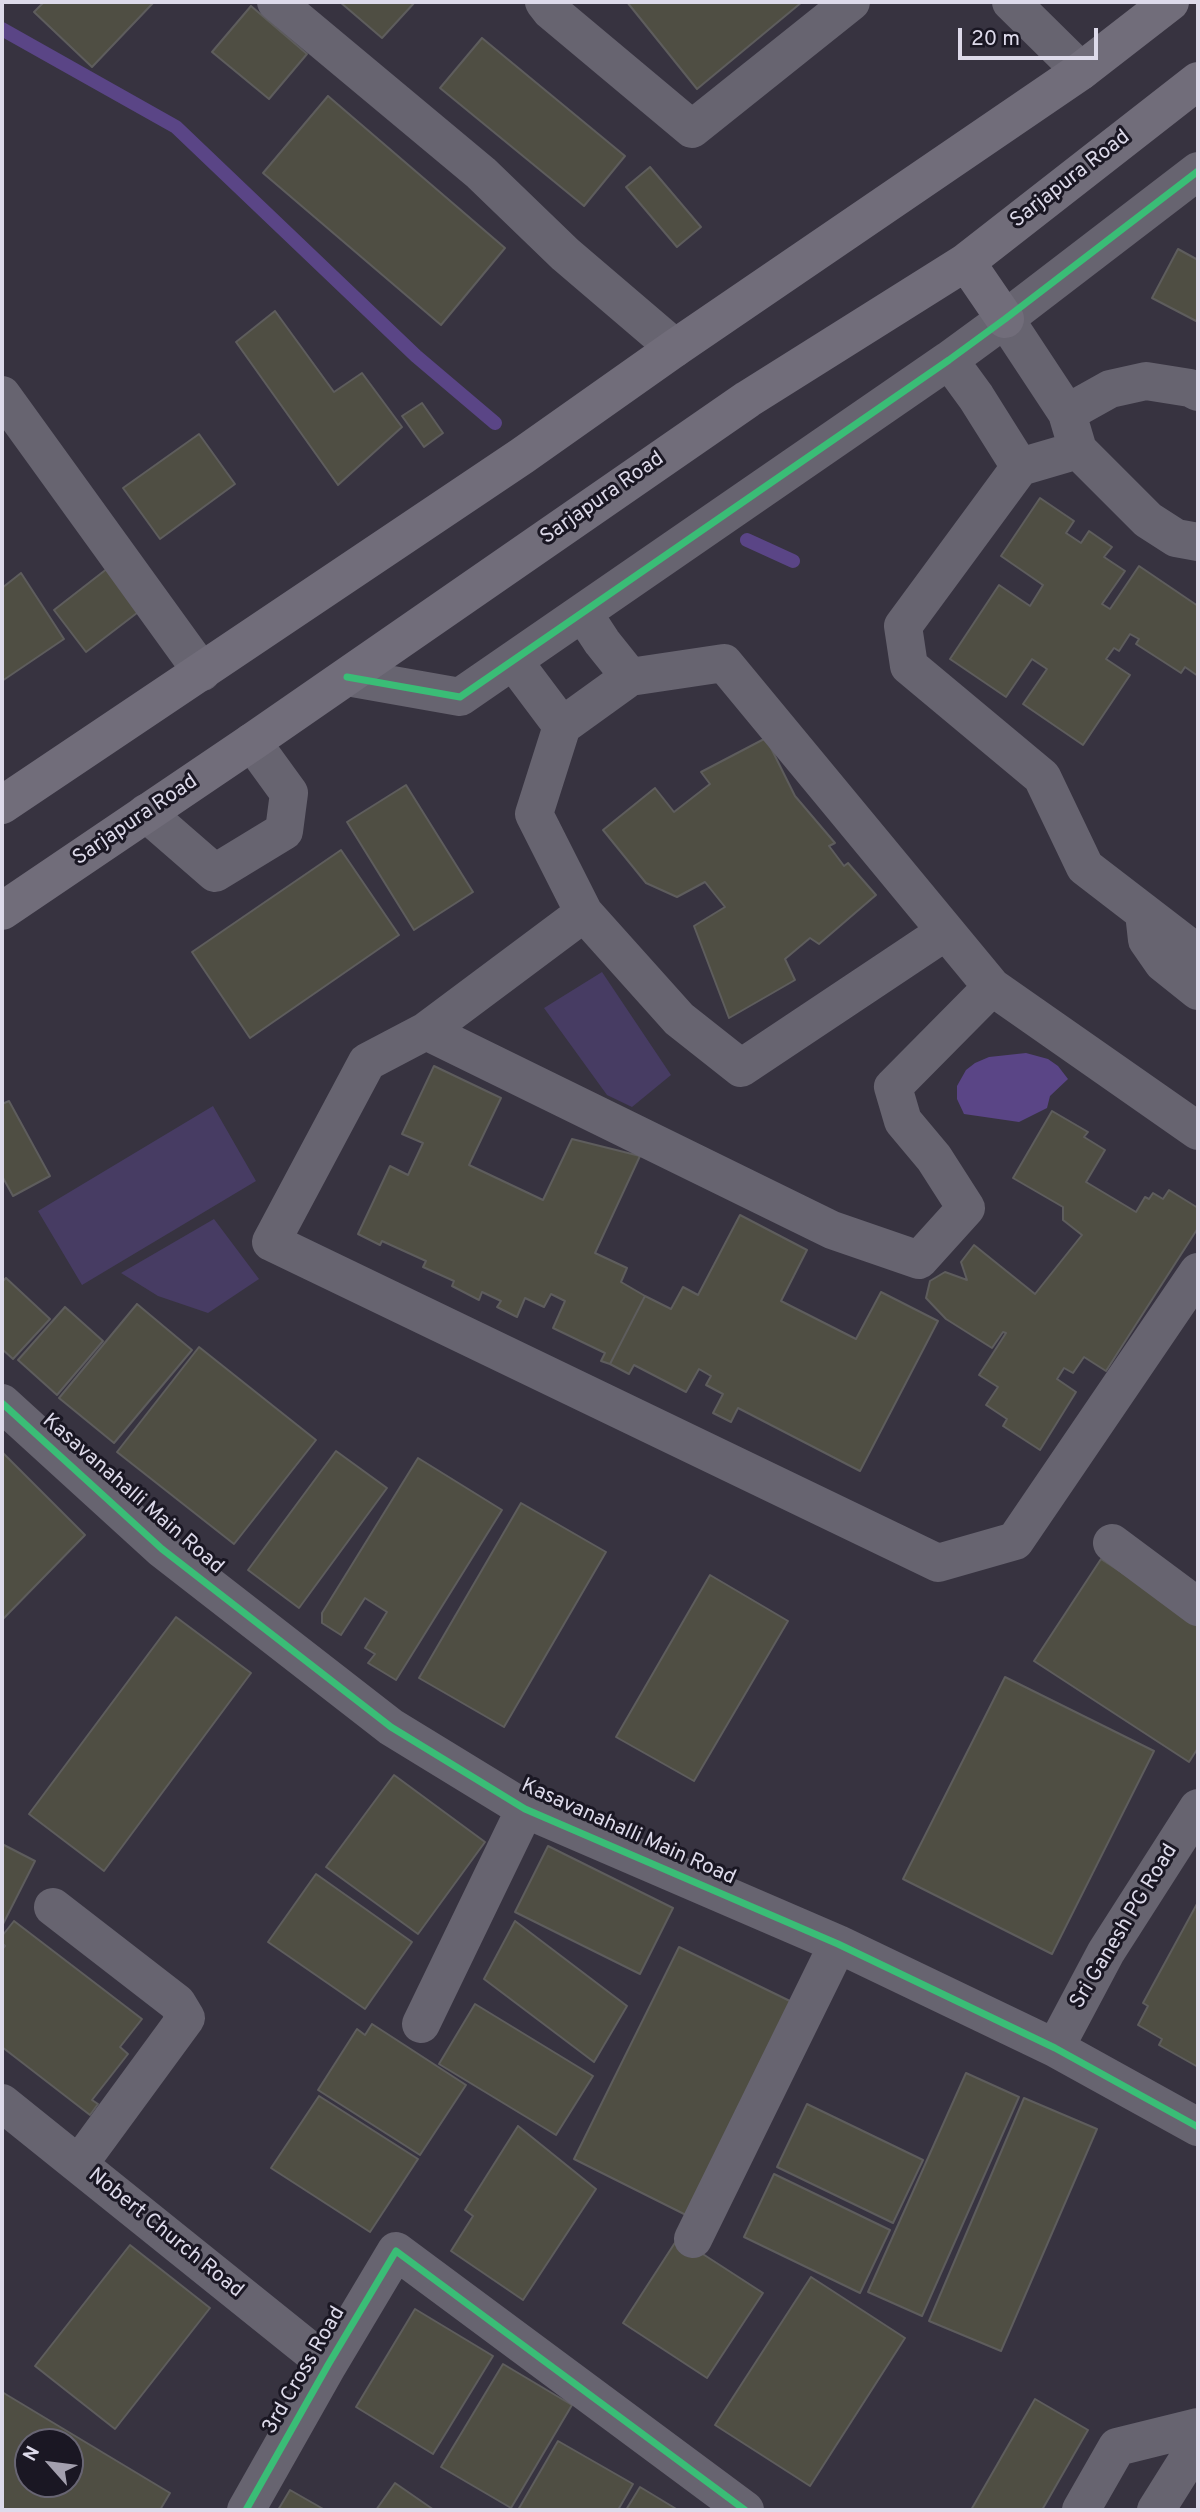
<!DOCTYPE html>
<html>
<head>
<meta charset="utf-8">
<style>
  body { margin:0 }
  #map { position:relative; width:1200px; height:2512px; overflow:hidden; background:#373340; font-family:Overpass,sans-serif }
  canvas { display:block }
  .frame { position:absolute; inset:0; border:4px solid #dddaea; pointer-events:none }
  .north { position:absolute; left:14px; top:2428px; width:70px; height:70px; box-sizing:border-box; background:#1a1723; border:2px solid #686573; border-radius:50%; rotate:298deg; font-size:19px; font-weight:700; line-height:28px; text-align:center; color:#dddaea }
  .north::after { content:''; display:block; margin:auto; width:24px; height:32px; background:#a3a0ae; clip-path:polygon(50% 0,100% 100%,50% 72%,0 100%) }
  .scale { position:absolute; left:958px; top:28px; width:140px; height:32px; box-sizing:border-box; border:4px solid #dddaea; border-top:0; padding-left:9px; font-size:21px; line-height:24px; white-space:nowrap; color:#dddaea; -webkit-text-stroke:5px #1a1723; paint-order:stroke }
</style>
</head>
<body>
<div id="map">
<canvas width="1200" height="2512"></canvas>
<div class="frame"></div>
<div class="north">N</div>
<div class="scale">20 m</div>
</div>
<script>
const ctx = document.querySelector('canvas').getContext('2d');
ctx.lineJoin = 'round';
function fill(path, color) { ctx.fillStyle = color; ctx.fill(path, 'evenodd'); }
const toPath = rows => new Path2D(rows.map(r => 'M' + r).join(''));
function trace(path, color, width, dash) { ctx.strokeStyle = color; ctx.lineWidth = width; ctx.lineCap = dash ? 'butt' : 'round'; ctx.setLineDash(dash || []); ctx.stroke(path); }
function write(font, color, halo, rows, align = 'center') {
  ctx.font = font + ' Overpass,sans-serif'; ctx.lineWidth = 6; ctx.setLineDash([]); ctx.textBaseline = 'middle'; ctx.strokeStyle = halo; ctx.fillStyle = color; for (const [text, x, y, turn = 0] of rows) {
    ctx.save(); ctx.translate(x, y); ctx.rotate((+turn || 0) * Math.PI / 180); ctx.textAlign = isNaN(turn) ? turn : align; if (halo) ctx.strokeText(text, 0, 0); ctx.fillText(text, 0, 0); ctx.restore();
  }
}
const green = toPath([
  [602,972,671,1075,632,1107,607,1095,544,1008],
  [213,1106,256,1181,82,1285,38,1211],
  [214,1219,259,1279,208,1313,158,1296,121,1273]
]);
const water = toPath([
  [1026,1053,1048,1059,1058,1066,1068,1079,1050,1096,1047,1108,1019,1122,964,1114,957,1099,957,1086,966,1070,975,1063,989,1057]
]);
const stream = toPath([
  [2,29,176,127,416,356,495,423],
  [747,540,793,561]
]);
const building = toPath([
  [44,2,154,2,92,67,34,12,44,2],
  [340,2,415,2,382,38,340,2],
  [627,2,802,2,697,89,627,2],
  [251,6,307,54,269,99,212,52,251,6],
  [482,38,625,156,584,206,440,88,482,38],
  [328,96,505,248,441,325,263,173,328,96],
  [650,167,701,227,677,247,626,187,650,167],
  [1178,249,1198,260,1198,322,1152,298,1178,249],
  [275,311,334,392,362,373,402,427,338,485,236,342,275,311],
  [422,403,443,433,424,447,402,416,422,403],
  [199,434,235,484,160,539,123,488,199,434],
  [1040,498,1074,521,1066,533,1081,543,1089,531,1112,547,1104,557,1125,571,1102,604,1110,609,1139,566,1198,606,1198,676,1185,667,1181,673,1136,644,1139,639,1130,634,1119,651,1114,648,1106,659,1130,675,1083,745,1023,704,1047,669,1032,659,1006,697,950,659,999,585,1030,606,1043,585,1001,556,1040,498],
  [117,561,150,603,86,652,54,610,117,561],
  [21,573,64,639,2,681,2,588,21,573],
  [766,738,795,796,835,843,829,846,844,866,848,863,876,895,819,944,810,938,785,959,795,980,729,1018,694,926,725,907,705,882,677,897,646,883,603,830,655,788,674,812,710,784,701,772,766,738],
  [406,785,473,892,414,930,347,822,406,785],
  [341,850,399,935,250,1038,192,952,341,850],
  [434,1066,501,1098,469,1165,543,1200,572,1139,640,1156,595,1253,627,1268,621,1282,645,1296,610,1364,601,1361,605,1353,553,1328,565,1301,551,1294,544,1307,525,1298,517,1317,497,1307,501,1301,482,1292,479,1300,452,1286,454,1281,423,1267,426,1261,382,1241,380,1245,358,1234,390,1166,408,1175,423,1143,402,1134,434,1066],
  [9,1101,50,1176,13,1196,2,1176,2,1104,9,1101],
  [1052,1111,1088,1132,1084,1137,1105,1150,1086,1182,1136,1212,1145,1197,1149,1199,1153,1193,1163,1199,1169,1190,1198,1208,1198,1228,1106,1371,1084,1357,1073,1373,1064,1368,1057,1379,1076,1392,1040,1450,1003,1426,1007,1419,986,1405,998,1387,979,1375,1006,1333,1003,1332,992,1348,946,1319,926,1298,930,1281,945,1272,967,1280,961,1262,974,1245,1035,1294,1082,1235,1063,1220,1063,1207,1013,1178,1052,1111],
  [740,1215,807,1250,781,1301,856,1339,881,1292,938,1321,860,1471,738,1408,731,1422,713,1413,723,1394,706,1385,711,1376,699,1369,686,1392,634,1365,629,1374,610,1364,645,1296,671,1309,683,1287,698,1295,740,1215],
  [6,1278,50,1319,13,1359,2,1349,2,1282,6,1278],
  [137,1304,192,1350,114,1443,59,1398,137,1304],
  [65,1307,103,1341,57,1395,18,1360,65,1307],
  [199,1347,316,1440,234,1544,117,1452,199,1347],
  [336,1451,387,1488,299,1608,248,1570,336,1451],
  [2,1452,85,1535,2,1620,2,1452],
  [418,1458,502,1510,396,1680,368,1663,375,1654,365,1648,387,1612,365,1598,341,1635,322,1623,322,1613,418,1458],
  [521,1503,606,1552,504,1727,419,1678,521,1503],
  [1101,1559,1198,1622,1198,1748,1189,1762,1034,1661,1101,1559],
  [710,1575,788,1621,694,1781,616,1737,710,1575],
  [176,1617,251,1673,104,1871,29,1814,176,1617],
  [1005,1677,1154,1751,1052,1954,903,1879,1005,1677],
  [394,1775,485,1842,418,1934,326,1867,394,1775],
  [2,1844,35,1861,2,1926,2,1844],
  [548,1846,673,1908,640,1974,515,1912,548,1846],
  [316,1874,412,1942,365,2009,268,1942,316,1874],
  [1198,1902,1198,2067,1159,2045,1162,2039,1138,2025,1148,2006,1143,2003,1198,1902],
  [14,1921,142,2019,120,2047,128,2054,92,2100,98,2104,90,2115,2,2047,2,1950,5,1946,2,1943,2,1936,14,1921],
  [515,1921,627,2006,594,2062,484,1979,515,1921],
  [679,1947,794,2003,688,2216,574,2159,679,1947],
  [475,2004,593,2076,556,2135,439,2064,475,2004],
  [372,2024,466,2085,420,2155,318,2090,357,2029,365,2035,372,2024],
  [966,2073,1019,2097,922,2316,868,2292,966,2073],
  [319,2096,418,2159,370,2232,271,2168,319,2096],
  [1024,2098,1097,2129,1001,2351,929,2321,1024,2098],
  [807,2104,923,2160,893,2223,777,2167,807,2104],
  [518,2126,596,2189,523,2300,451,2251,473,2216,465,2210,518,2126],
  [774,2174,890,2230,860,2293,744,2237,774,2174],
  [678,2238,763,2293,707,2378,623,2323,678,2238],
  [130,2245,210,2308,115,2429,35,2366,130,2245],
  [811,2277,905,2338,810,2486,715,2425,811,2277],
  [415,2309,493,2356,433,2454,356,2407,415,2309],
  [503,2364,572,2405,511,2508,441,2467,503,2364],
  [2,2392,170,2493,160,2510,2,2510,2,2392],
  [28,2442,70,2442,70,2484,28,2484,28,2442],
  [1035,2399,1088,2430,1042,2510,971,2510,1035,2399],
  [558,2441,633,2484,618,2510,518,2510,558,2441],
  [395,2483,434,2510,376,2510,395,2483],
  [640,2487,678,2510,626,2510,640,2487],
  [290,2490,325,2510,278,2510,290,2490]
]);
const minor = toPath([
  [276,2,481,173,565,254,675,348],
  [544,2,551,11,692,129,851,2],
  [1011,2,1081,71],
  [1005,319,1067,413,1078,450,1148,520,1176,538,1198,542],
  [949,360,976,397,1020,467],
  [2,395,202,672],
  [1067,413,1110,389,1146,381,1190,388,1198,392],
  [1078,450,1020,467,903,626,909,666,1042,777,1085,867,1198,954],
  [583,613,602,642,630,677],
  [514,662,562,726],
  [347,677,460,697,949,360,1005,319,1198,171],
  [146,813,215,873,284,831,289,793,252,742],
  [584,913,679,1019,741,1068,945,932],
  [1144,913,1147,940,1163,963,1198,991],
  [426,1031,832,1230,919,1260,966,1208,934,1158,903,1121,893,1087,992,987],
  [1198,1131,992,987,724,663,630,677,562,726,534,814,584,913,426,1031,367,1062,271,1242,938,1563,1015,1541,1198,1272],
  [2,1403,162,1549,391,1727,525,1809,838,1944,1055,2048,1198,2127],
  [1112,1543,1198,1607],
  [53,1907,177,2003,186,2018,79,2164],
  [421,2024,525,1809],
  [1055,2048,1106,1952,1198,1808],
  [2,2103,328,2365],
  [693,2239,838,1944],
  [246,2510,328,2365,396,2251,745,2510],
  [1081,2510,1117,2447,1198,2427],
  [1156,2510,1198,2443]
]);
const major = toPath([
  [966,262,1005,319],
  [2,805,522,456,675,348,1081,71,1170,2],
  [2,911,252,742,748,399,966,262,1198,81]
]);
const cycleway = toPath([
  [347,677,460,697,949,360,1005,319,1198,171],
  [2,1403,162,1549,391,1727,525,1809,838,1944,1055,2048,1198,2127],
  [246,2510,328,2365,396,2251,745,2510]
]);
const streetNames = [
  ["Sarjapura Road",1071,180,-38],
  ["Sarjapura Road",603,499,-35],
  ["Sarjapura Road",136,821,-34],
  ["Kasavanahalli Main Road",132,1495,41],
  ["Kasavanahalli Main Road",628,1833,24],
  ["Sri Ganesh PG Road",1125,1927,-59],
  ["Nobert Church Road",165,2234,39],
  ["3rd Cross Road",305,2371,-60]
];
fill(green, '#473c63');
fill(water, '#5a4586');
trace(stream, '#5a4586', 14);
fill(building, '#4f4e43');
trace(building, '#5e5d5d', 2);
trace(minor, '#676470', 38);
trace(major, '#716d7a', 38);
trace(cycleway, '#3abd76', 7);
write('21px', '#dddaea', '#1a1723', streetNames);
</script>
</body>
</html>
